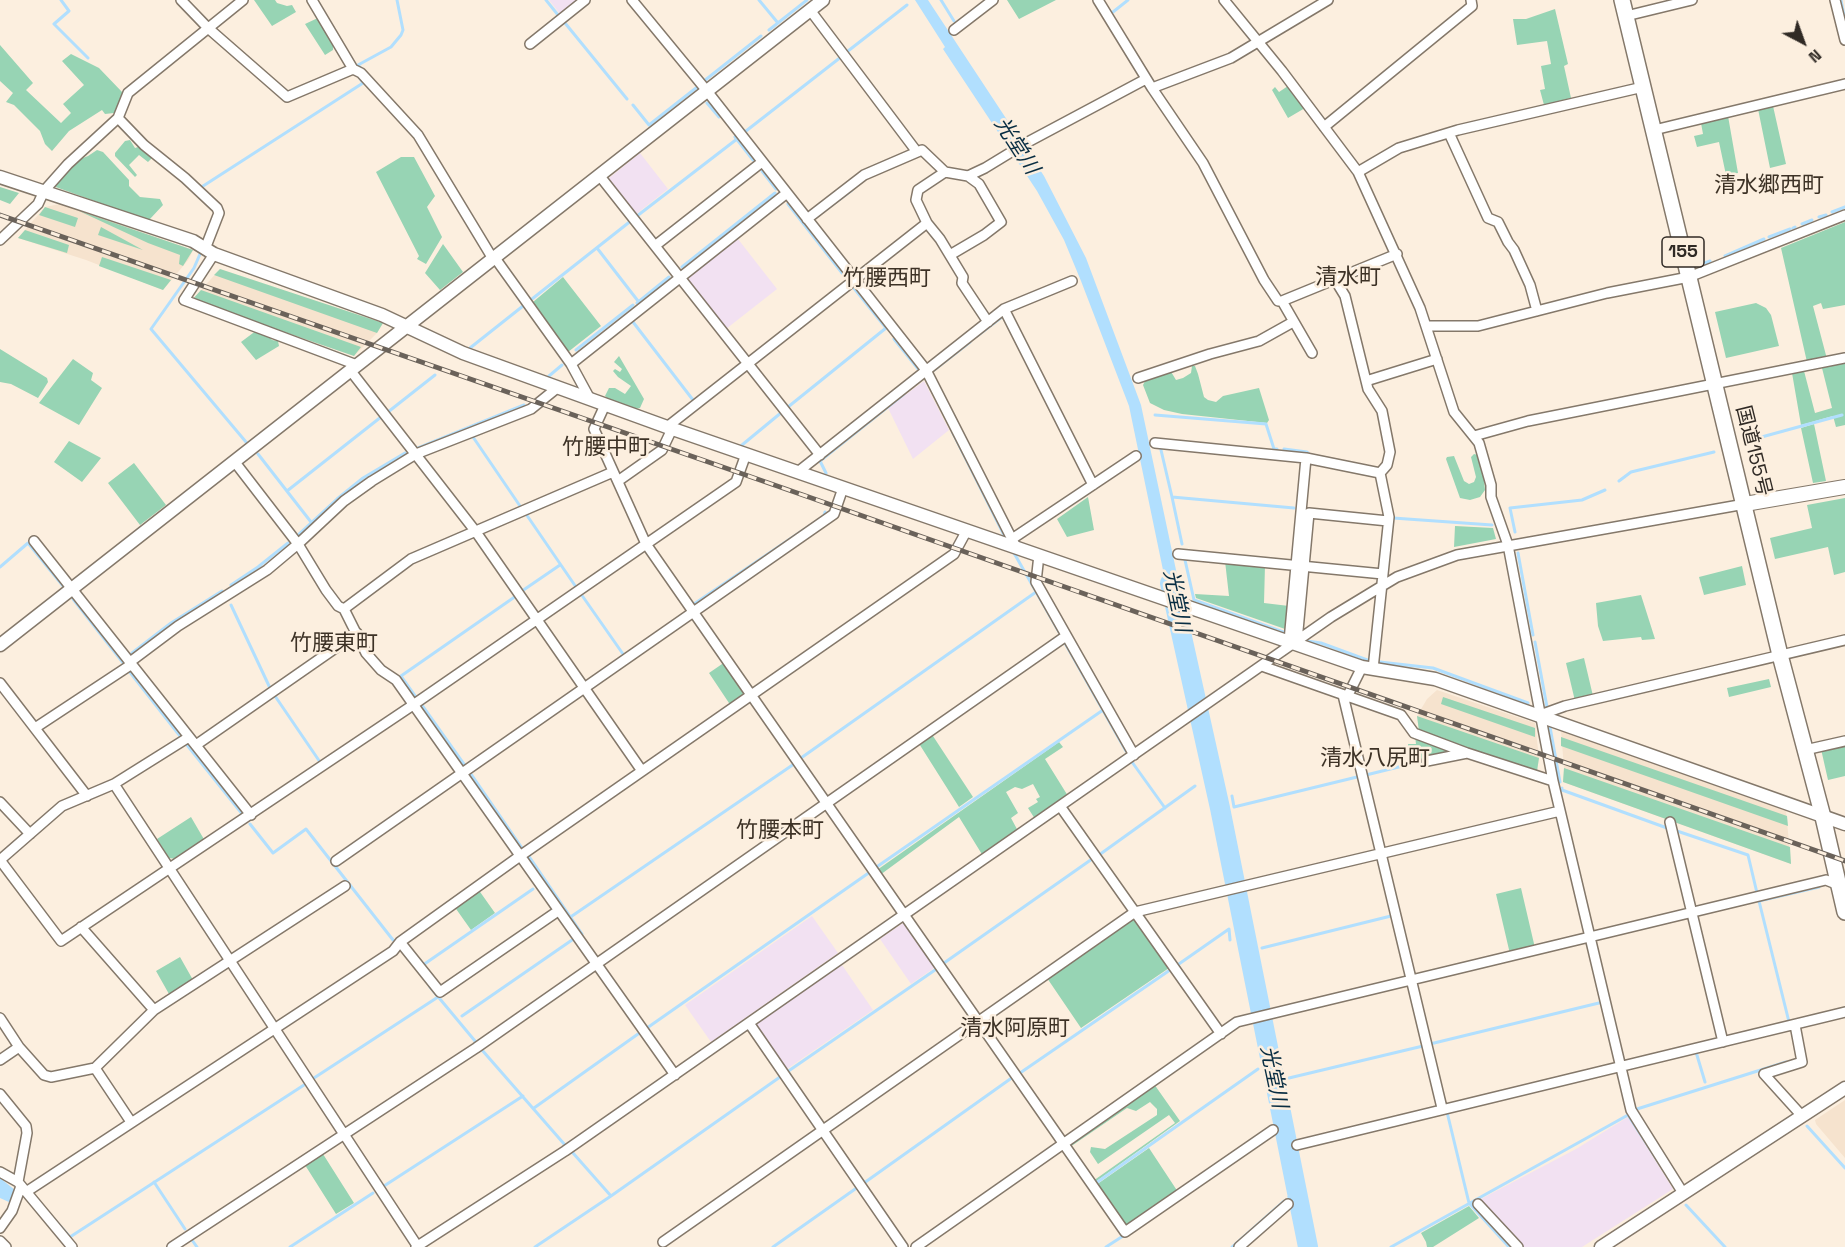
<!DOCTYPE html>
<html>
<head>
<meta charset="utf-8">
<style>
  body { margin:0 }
  #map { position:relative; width:1845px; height:1247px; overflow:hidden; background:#fcefdf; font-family:"Space Grotesk",sans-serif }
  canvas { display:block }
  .north { position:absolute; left:1773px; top:12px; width:60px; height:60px; -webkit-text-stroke:4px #fcefdf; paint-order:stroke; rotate:139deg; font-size:16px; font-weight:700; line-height:24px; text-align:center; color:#302a25 }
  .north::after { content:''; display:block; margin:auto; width:21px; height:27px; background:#302a25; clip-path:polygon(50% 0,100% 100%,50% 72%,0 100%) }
</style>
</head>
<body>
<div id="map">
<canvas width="1845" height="1247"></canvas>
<div class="north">N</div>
</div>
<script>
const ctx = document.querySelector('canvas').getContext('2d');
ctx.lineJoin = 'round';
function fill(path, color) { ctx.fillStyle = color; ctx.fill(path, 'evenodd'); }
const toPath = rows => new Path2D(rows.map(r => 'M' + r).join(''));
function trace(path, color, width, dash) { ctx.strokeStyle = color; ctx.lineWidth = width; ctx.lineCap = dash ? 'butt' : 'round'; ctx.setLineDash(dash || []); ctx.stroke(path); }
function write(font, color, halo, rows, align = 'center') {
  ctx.font = font + ' "Space Grotesk","Noto Sans JP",sans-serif'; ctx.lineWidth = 5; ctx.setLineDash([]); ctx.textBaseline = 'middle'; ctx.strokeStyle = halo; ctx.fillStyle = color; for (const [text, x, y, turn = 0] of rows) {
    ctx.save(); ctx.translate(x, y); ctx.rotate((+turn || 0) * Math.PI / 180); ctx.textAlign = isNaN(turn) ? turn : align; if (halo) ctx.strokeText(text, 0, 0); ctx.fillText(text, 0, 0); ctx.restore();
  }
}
const built = toPath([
  [60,204,193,250,189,259,163,290,86,260,18,238,45,207],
  [220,269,383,323,377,333,354,356,192,300],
  [1437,690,1535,723,1539,758,1537,771,1419,731,1417,716,1427,699],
  [1561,731,1786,811,1791,864,1563,782,1564,768],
  [1845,1100,1845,1158,1816,1124,1815,1120]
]);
const industrial = toPath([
  [549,0,580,0,561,15],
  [640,153,668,189,635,215,609,182,609,178],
  [738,239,777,289,726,329,689,281,689,277],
  [924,381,949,430,913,459,888,408],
  [812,916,838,953,711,1042,685,1005],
  [906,921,937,966,911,984,880,939],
  [842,965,873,1010,784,1071,754,1026],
  [1628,1117,1673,1189,1582,1247,1522,1247,1479,1200,1576,1149]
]);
const green = toPath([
  [254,0,275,0,277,3,287,6,292,5,296,12,272,26],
  [1007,0,1056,0,1019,19],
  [1555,9,1568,64,1564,66,1571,98,1544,105,1540,90,1545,89,1541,66,1551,64,1547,41,1517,45,1513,19,1526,19],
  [320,17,333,43,333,50,325,55,305,24],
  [0,45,33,83,26,90,61,123,71,113,63,104,84,85,62,61,71,54,99,68,123,93,114,113,105,114,102,110,69,131,52,151,45,144,40,131,14,105,6,102,13,93,0,81],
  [1288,86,1305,108,1288,118,1272,90,1275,87,1279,92],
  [1773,106,1786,164,1770,168,1758,109],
  [1728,116,1738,173,1726,175,1719,142,1697,147,1694,136,1703,134,1701,123],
  [130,140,135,148,141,146,152,155,152,158,148,162,139,155,129,165,137,175,135,177,115,156,115,153,125,141],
  [97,150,103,152,129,180,129,186,140,197,160,199,163,205,150,219,144,219,53,186,78,160,88,156],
  [401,157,414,157,435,196,427,207,442,237,426,264,417,259,419,256,376,172],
  [0,187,19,193,10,204,0,200],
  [45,207,78,218,75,227,39,215],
  [79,211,193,250,183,266,179,264,180,255,148,243],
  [1845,222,1845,305,1823,309,1821,303,1813,306,1827,359,1807,362,1781,248],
  [101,227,143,250,98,235],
  [25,230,69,245,67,253,18,238],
  [443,244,463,272,440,290,425,273],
  [102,257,171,280,163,290,99,266],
  [220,269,383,323,377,333,214,275],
  [563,277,601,326,568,352,533,302],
  [201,290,361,347,354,356,192,300],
  [1756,303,1766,308,1771,315,1779,346,1726,358,1715,312],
  [257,330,267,334,272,340,278,341,279,346,256,360,241,342],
  [0,349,47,378,48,382,38,398,11,384,0,382],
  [619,356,644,399,640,408,635,409,609,400,605,396,609,388,615,388,625,394,631,386,618,377,613,371,615,369,620,372,622,369,614,362],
  [73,359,93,373,91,380,102,388,79,425,39,403],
  [1845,363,1845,425,1836,427,1833,416,1801,425,1792,373,1804,371,1815,413,1832,408,1822,368],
  [1192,366,1195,366,1198,374,1204,397,1208,400,1216,402,1223,396,1259,388,1269,420,1267,423,1182,414,1164,410,1150,403,1143,385,1146,379,1170,370,1176,380,1183,378,1191,373],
  [1814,424,1826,481,1813,483,1801,428],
  [69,441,101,458,82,482,54,462],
  [1474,454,1478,455,1483,470,1485,490,1480,497,1470,500,1460,498,1446,459,1447,457,1454,456,1464,481,1469,484,1474,482,1476,477,1471,457],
  [134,463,166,505,140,525,108,483],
  [1088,497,1094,530,1067,537,1057,519],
  [1845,498,1845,572,1834,575,1828,547,1775,559,1770,538,1812,528,1807,505],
  [1455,526,1493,528,1496,539,1454,547],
  [1225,561,1265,565,1264,603,1289,606,1285,629,1196,598,1195,594,1229,596],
  [1742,566,1746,585,1704,595,1699,577],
  [1641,595,1655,639,1642,640,1641,637,1603,641,1598,626,1596,603],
  [1584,658,1593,696,1575,701,1566,663],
  [725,662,746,692,745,696,731,706,709,673],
  [1769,679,1771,687,1729,697,1727,688],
  [1443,697,1535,728,1535,737,1441,704],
  [1417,716,1539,758,1537,771,1419,731],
  [931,733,973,797,959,807,918,742],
  [1415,736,1448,750,1449,752,1424,757,1424,760,1411,762,1408,744,1416,744],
  [1561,737,1787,816,1788,826,1561,746],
  [1059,742,1063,747,1045,759,1068,796,1035,819,1028,808,1038,802,1036,799,1040,797,1033,784,1022,789,1015,787,1006,792,1018,813,1011,818,1018,831,983,856,959,817,880,875,877,870],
  [1845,744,1845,776,1828,780,1821,749],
  [1564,768,1790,847,1791,864,1563,782],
  [191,817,205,841,176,859,169,858,157,839],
  [1521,888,1535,948,1510,954,1496,894],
  [478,889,495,913,471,930,454,906],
  [1133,918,1136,920,1169,968,1081,1028,1047,978],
  [180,957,193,980,169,994,156,971],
  [1154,1084,1180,1121,1094,1183,1093,1181,1175,1123,1169,1115,1098,1164,1090,1152,1091,1147,1105,1149,1157,1115,1157,1109,1150,1102,1136,1111,1127,1108,1070,1147,1069,1145],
  [1149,1148,1178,1192,1130,1226,1124,1226,1096,1185],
  [323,1154,354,1203,336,1214,305,1165],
  [1469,1206,1479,1218,1433,1247,1427,1247,1426,1242,1421,1233]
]);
const water = toPath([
  [915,0,928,0,1044,176,1086,258,1141,405,1183,603,1169,599,1129,406,1081,281,1064,240,1037,191,943,49,945,47],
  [0,1178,15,1190,11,1203,0,1198]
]);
const stream = toPath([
  [61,0,69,11,54,24,88,58],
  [546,0,558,15],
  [759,0,778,23],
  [941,0,954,21],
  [1841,0,1845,21],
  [1113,12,1128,0],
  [565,23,627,99],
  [769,30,807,0],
  [848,51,907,5],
  [362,70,358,65,391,47,401,35,403,30,397,0],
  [704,81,761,36],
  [707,103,719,117],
  [633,105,649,125,696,88],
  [746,131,841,57],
  [735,137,753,160],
  [762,171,776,189],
  [200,188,363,83,359,77],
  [788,204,846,278],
  [1832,212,1845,207],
  [637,216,737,139],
  [816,217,852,190],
  [1819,217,1826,215],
  [1802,224,1812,220],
  [1793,228,1795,227],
  [1769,237,1790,229],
  [597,248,638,301],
  [200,254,194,268,151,329,246,442],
  [1725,256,1764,239],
  [1705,263,1710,261],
  [682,267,775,193],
  [853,287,886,328],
  [532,299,632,220],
  [637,303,669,277],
  [633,322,693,400],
  [977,336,1002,317],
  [894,339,919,370],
  [470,348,523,306],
  [576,350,633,305],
  [934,370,970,342],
  [549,376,562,365],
  [788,407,886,328],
  [388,412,435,375],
  [1155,415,1266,424,1274,449,1277,449],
  [953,433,1004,535],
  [473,437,520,506],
  [1747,441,1842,415],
  [742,445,782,412],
  [418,448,524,405],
  [1284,449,1307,452,1309,454],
  [1161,450,1172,497,1294,508],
  [258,454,311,522],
  [826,473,820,461,904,394],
  [1619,481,1631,472,1714,452],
  [287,491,381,417],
  [1172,497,1182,544],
  [526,514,576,587],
  [1393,518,1492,525],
  [1515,532,1510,508,1582,500,1605,490],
  [299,534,337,499,363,478,405,453],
  [1014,553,1059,632],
  [1518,553,1533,635],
  [1185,560,1194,600,1286,633],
  [0,567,28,543,63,586],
  [231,585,258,567,288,543],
  [522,591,560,565],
  [581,594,623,654],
  [73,599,124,664],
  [694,604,824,516,825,512],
  [231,605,270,688],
  [1307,641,1321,643,1370,661],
  [1535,642,1547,707],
  [1065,643,1126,751],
  [132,653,171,623,222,591],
  [1380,662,1433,668,1528,703],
  [129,671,180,736],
  [275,696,320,762],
  [416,697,401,676,516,596],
  [422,705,464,764],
  [1550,727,1560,782],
  [187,745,243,815],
  [801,758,1036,592],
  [1132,762,1165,808],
  [471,774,522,848],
  [1366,775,1423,761],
  [1206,779,1213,778],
  [1562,788,1562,790,1667,828],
  [1232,796,1234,807,1357,777],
  [1218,799,1223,798],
  [250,824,273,853,306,829,393,940],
  [1677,831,1748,855,1757,893],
  [528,855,582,934],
  [1099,855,1195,786],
  [878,866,1103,710],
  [572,916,794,764],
  [1238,938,1245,936],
  [1262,948,1391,916],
  [1248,952,1254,950],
  [944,963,1092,859],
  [423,965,533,889],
  [1176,966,1229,929,1230,940],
  [430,987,475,1041],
  [462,1016,572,940],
  [1789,1022,1759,901,1819,887],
  [647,1028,870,872],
  [1430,1044,1603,1002],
  [482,1050,565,1145],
  [1696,1052,1705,1082],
  [1264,1064,1271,1060],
  [787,1072,935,970],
  [1020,1073,1170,970],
  [314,1078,438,997],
  [1289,1078,1423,1046],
  [1275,1082,1281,1080],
  [534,1108,638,1034],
  [1637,1109,1786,1062],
  [1447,1112,1469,1203,1509,1247],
  [1807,1126,1845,1168],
  [573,1153,611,1196],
  [154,1182,185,1229],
  [864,1183,1013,1077],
  [1096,1183,1258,1069],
  [384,1186,523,1096],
  [1289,1197,1297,1190],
  [1686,1205,1725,1247],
  [53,1218,70,1237,304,1085],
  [192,1240,197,1247],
  [290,1247,373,1193],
  [535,1247,611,1196,780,1077],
  [773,1247,858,1187],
  [1106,1247,1123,1236,1122,1235],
  [1232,1247,1284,1201],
  [1391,1247,1628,1115,1672,1183]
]);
const river = toPath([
  [1170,583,1220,808,1308,1247]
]);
const minor = toPath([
  [181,0,208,28,287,97,353,69,361,73,418,135,493,259],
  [312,0,353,69],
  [632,0,707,91,926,370,1016,547],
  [1098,0,1152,88,1203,163,1264,280,1278,301,1282,301,1312,353],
  [1224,0,1282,71,1358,172,1420,308,1454,412,1479,443,1491,485,1491,497,1508,545,1553,781,1631,1110,1683,1193],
  [1835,0,1845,40],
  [810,10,917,152],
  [1626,16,1692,0],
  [954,30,993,0],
  [530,44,585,0],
  [1152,88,1231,58,1328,0],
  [118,118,144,145,185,178,217,208,219,213,205,249],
  [1324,127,1472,6,1471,0],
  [1654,130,1845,84],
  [1449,133,1488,218,1498,222,1508,242,1514,250,1530,285,1537,311],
  [945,172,918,190,916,200,927,223,940,239,963,277,962,283,988,322],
  [1358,172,1399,148,1458,130,1643,87],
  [599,175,820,455],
  [807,219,864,175,922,150,945,172,968,176,985,168,1026,143,1146,79],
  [0,240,38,204,44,191,68,164,118,118,128,93,243,0],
  [656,245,762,162],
  [214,254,184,300,357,365],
  [950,255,984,235,1001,222,979,184,968,176],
  [495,258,571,364,590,399],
  [1334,278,1345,296,1368,389,1382,411,1390,452,1387,465,1380,473],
  [1282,301,1397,254],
  [1004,309,1093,485],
  [1426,326,1478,326,1607,293,1689,277,1845,215],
  [571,364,787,193],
  [350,370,476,532,642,771],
  [1138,378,1210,354,1259,341,1293,322],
  [1366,381,1437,359],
  [605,405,594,429,646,544,1125,1232,1273,1130],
  [667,427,927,223],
  [1474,436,1528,421,1845,358],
  [1155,443,1306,458,1380,473,1389,517,1373,669],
  [234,461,298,544,326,590,338,606,344,609,366,653,381,670,396,680,675,1075],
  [799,471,1004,309,1072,281],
  [618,481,662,450,672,429],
  [1012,539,1136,456],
  [34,541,251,815],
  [1178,554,1383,574],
  [1039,555,1036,582,1134,755],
  [344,609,411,559,613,472],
  [1289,641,1306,458],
  [1297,641,1309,513,1388,521],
  [130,662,178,626,267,570,298,544,344,501,372,481,416,454,531,409,557,388],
  [1262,666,1401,715,1414,733,1467,753,1553,781],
  [0,683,87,796],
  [1343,695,1442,1108],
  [1347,697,1362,667],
  [1540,715,1565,706,1845,640],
  [35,728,132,664],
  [196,745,357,633],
  [1805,750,1845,741],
  [1427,761,1467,753],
  [114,784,418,1247],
  [0,802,30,834],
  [1060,806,1221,1034],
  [1670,822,1723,1042],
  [0,860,61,941,413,705,736,482,746,454],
  [0,860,62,806,114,784,189,737],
  [336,861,834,514,843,488],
  [81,927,154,1010],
  [400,942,440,992,558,911],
  [0,1018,19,1047,44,1075,51,1077,95,1068,154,1010,345,886],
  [749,1023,903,1247],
  [1795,1025,1802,1062,1764,1074,1802,1116],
  [0,1060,19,1047],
  [95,1068,131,1122],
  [0,1094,26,1126,27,1133,18,1182],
  [1297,1145,1845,1012],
  [0,1172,18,1182,72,1247],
  [26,1192,393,951,400,942,520,856,954,554,967,530],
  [1478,1204,1518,1247],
  [0,1228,12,1211,21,1186],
  [0,1241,6,1247],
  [663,1242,1135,912,1560,811],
  [172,1247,476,1048,1066,636],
  [416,1247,565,1151,1331,617,1382,586,1397,577,1457,555,1745,504],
  [916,1247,1237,1022,1826,880,1841,886],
  [1239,1247,1288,1204]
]);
const tertiary = toPath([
  [0,177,193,241,214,254,382,315,463,353,667,427,1362,667,1435,679,1845,824],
  [0,645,823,0],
  [1601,1247,1845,1088]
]);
const secondary = toPath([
  [1745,504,1845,487]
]);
const trunk = toPath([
  [1622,0,1780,655,1823,817,1845,912]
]);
const rail = toPath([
  [0,215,803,495,1845,861]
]);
const shields = [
  [1683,252,42]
];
const shieldNames = [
  ["155",1683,252]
];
const streetNames = [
  ["国道155号",1753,451,76]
];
const waterNames = [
  ["光堂川",1016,146,57],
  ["光堂川",1176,601,78],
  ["光堂川",1273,1077,78]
];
const quarterNames = [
  ["清水郷西町",1769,186],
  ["清水町",1348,278],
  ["竹腰西町",887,279],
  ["竹腰中町",606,448],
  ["竹腰東町",334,644],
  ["清水八尻町",1375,759],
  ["竹腰本町",780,831],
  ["清水阿原町",1015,1029]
];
fill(built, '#f6e3ce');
fill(industrial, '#f2e1f2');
fill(green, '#97d4b4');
fill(water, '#b1dffe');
trace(stream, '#b1dffe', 3);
trace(river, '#b1dffe', 20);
trace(minor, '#84786a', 12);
trace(tertiary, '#84786a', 15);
trace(secondary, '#84786a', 16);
trace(trunk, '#84786a', 18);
trace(minor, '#fff', 9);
trace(tertiary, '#fff', 12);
trace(secondary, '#fff', 14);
trace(trunk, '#fff', 15);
trace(rail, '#6a625a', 5);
trace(rail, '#fcefdf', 3, [9]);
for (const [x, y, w] of shields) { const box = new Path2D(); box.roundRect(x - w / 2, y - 15, w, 30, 4.5); ctx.fillStyle = '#fcefdf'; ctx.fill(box); trace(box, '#302a25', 1.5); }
write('bold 18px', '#302a25', null, shieldNames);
write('20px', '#302a25', '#fcefdf', streetNames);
write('italic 21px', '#082d42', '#fcefdf', waterNames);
write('22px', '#3d3226', '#fcefdf', quarterNames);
</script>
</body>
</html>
